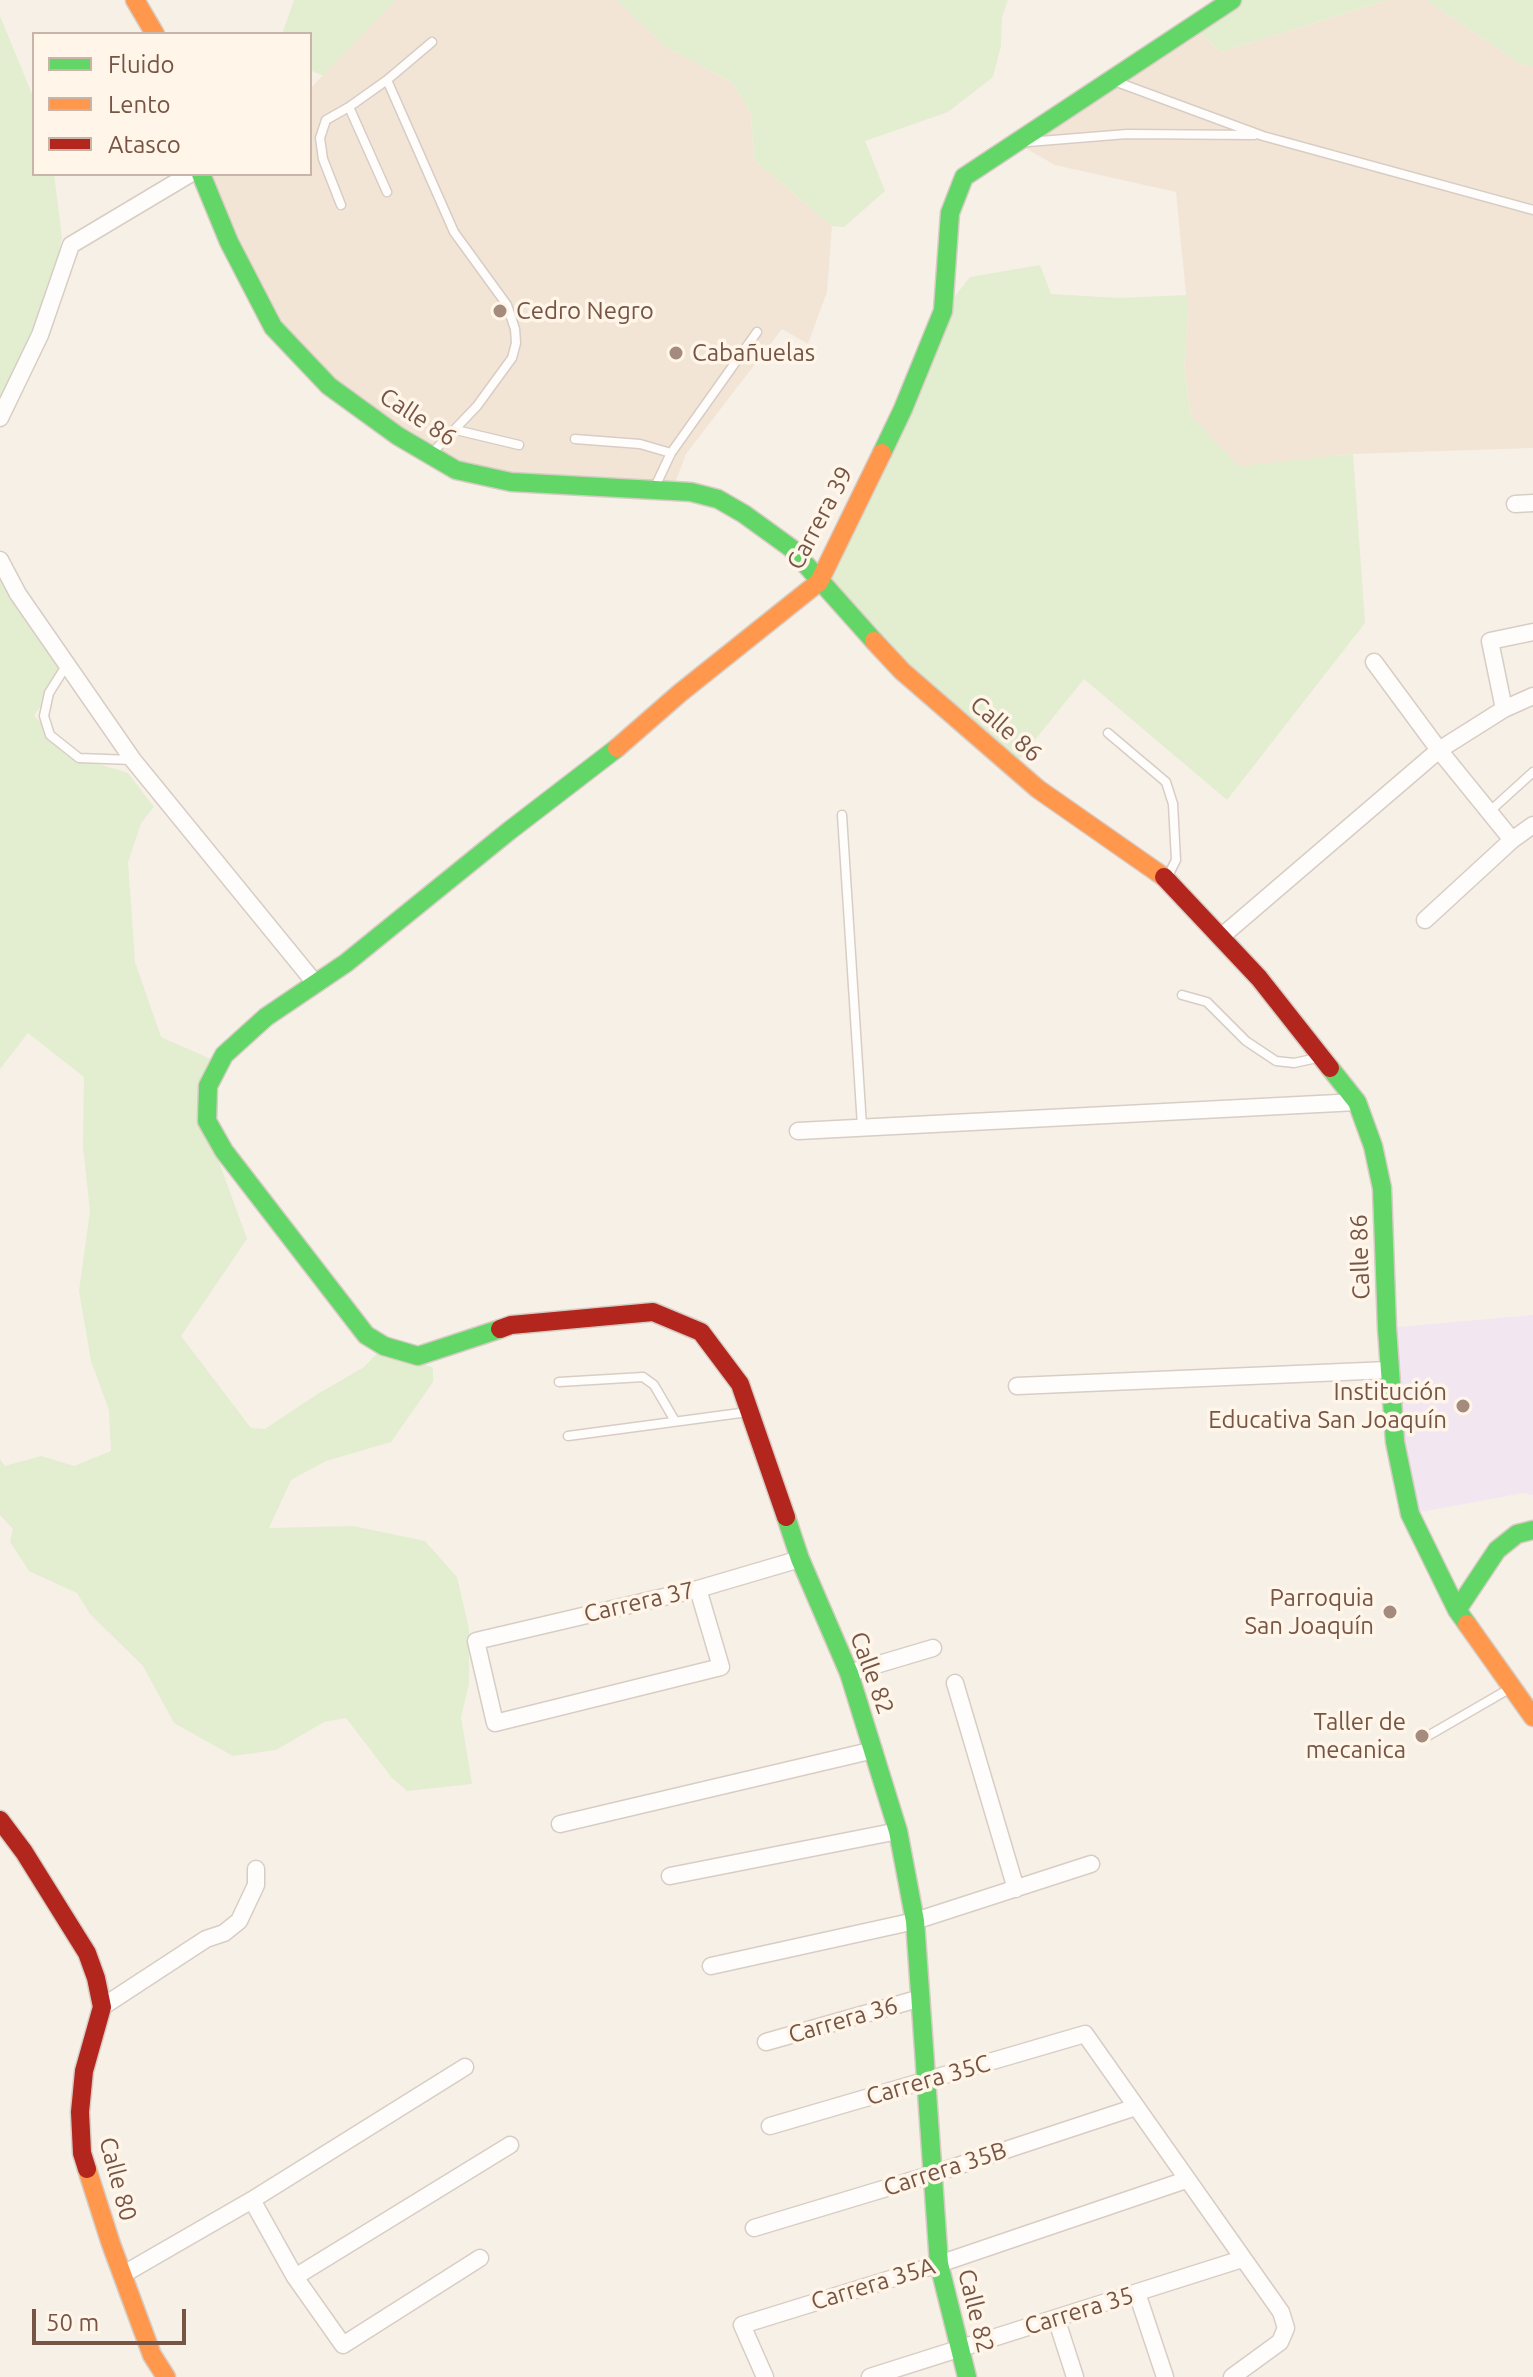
<!DOCTYPE html>
<html>
<head>
<meta charset="utf-8">
<style>
  body { margin:0 }
  #map { position:relative; width:1533px; height:2377px; overflow:hidden; background:#f7f0e7; font-family:Ubuntu,sans-serif }
  canvas { display:block }
  .legend { position:absolute; left:32px; top:32px; width:280px; height:144px; box-sizing:border-box; background:#fff5e8; border:2px solid #c9b5a7; margin:0; padding:10px 14px; list-style:none; font-size:24px; color:#775545 }
  .legend li { display:flex; align-items:center; gap:16px; height:40px }
  .legend b { width:40px; border:2px solid #c9b5a7 }
  .scale { position:absolute; left:32px; top:2309px; width:154px; height:36px; box-sizing:border-box; border:4px solid #775545; border-top:0; padding-left:10px; font-size:24px; line-height:28px; white-space:nowrap; color:#775545; -webkit-text-stroke:6px #fff5e8; paint-order:stroke }
</style>
</head>
<body>
<div id="map">
<canvas width="1533" height="2377"></canvas>
<ul class="legend">
<li><b style="height:10px;background:#63d668"></b>Fluido</li>
<li><b style="height:10px;background:#ff974d"></b>Lento</li>
<li><b style="height:10px;background:#b3261e"></b>Atasco</li>
</ul>
<div class="scale">50 m</div>
</div>
<script>
const ctx = document.querySelector('canvas').getContext('2d');
ctx.lineJoin = 'round';
function fill(path, color) { ctx.fillStyle = color; ctx.fill(path, 'evenodd'); }
const toPath = rows => new Path2D(rows.map(r => 'M' + r).join(''));
function trace(path, color, width, dash) { ctx.strokeStyle = color; ctx.lineWidth = width; ctx.lineCap = dash ? 'butt' : 'round'; ctx.setLineDash(dash || []); ctx.stroke(path); }
function write(font, color, halo, rows, align = 'center') {
  ctx.font = font + ' Ubuntu,sans-serif'; ctx.lineWidth = 7; ctx.setLineDash([]); ctx.textBaseline = 'middle'; ctx.strokeStyle = halo; ctx.fillStyle = color; for (const [text, x, y, turn = 0] of rows) {
    ctx.save(); ctx.translate(x, y); ctx.rotate((+turn || 0) * Math.PI / 180); ctx.textAlign = isNaN(turn) ? turn : align; if (halo) ctx.strokeText(text, 0, 0); ctx.fillText(text, 0, 0); ctx.restore();
  }
}
const residential = toPath([
  [395,0,617,0,666,47,733,83,751,114,754,160,832,226,827,292,808,344,782,329,686,454,672,491,599,488,429,456,273,327,201,174,310,174,310,89],
  [1388,0,1426,0,1519,63,1533,67,1533,448,1353,454,1238,467,1191,416,1184,367,1188,315,1176,192,1055,165,1016,143,1193,27,1221,52]
]);
const education = toPath([
  [1533,1315,1533,1495,1523,1493,1410,1514,1387,1328]
]);
const green = toPath([
  [294,0,395,0,323,76,310,70,310,34,282,34],
  [617,0,1008,0,1002,17,1001,46,993,77,948,112,865,141,885,191,844,227,832,226,754,160,751,114,733,83,666,47],
  [1236,0,1388,0,1221,52,1193,27],
  [1426,0,1533,0,1533,67,1519,63],
  [0,16,34,99,34,174,54,174,62,238,40,335,0,418],
  [1040,265,1051,294,1119,298,1187,295,1188,315,1184,367,1191,416,1238,466,1353,454,1365,623,1227,800,1084,679,1018,761,915,672,825,578,943,311,970,277],
  [0,567,67,665,34,716,79,758,128,773,154,807,141,823,128,862,135,962,161,1037,211,1059,198,1104,247,1239,181,1336,251,1428,265,1429,316,1395,364,1367,384,1346,433,1368,433,1382,391,1442,326,1461,291,1480,269,1528,353,1526,425,1541,457,1577,469,1629,469,1684,461,1717,472,1784,407,1791,392,1778,346,1718,324,1722,276,1750,233,1756,174,1723,143,1666,90,1614,77,1593,29,1571,10,1542,13,1529,0,1515,0,1459,5,1466,41,1456,74,1466,111,1451,109,1410,91,1361,79,1291,90,1211,83,1147,84,1077,28,1033,0,1069]
]);
const lane = toPath([
  [1114,81,1263,136,1533,210],
  [1028,142,1127,134,1254,135],
  [387,192,349,107,387,80],
  [341,205,323,159,320,138,326,120,349,107],
  [456,430,519,445],
  [575,439,640,444,671,453],
  [432,453,477,406,512,358,516,343,515,329,507,305,454,232,387,80,432,42],
  [654,489,671,453,757,332],
  [66,666,49,693,44,716,50,735,79,758,132,760],
  [1108,733,1166,782,1173,804,1176,860,1167,878],
  [1489,812,1533,772],
  [842,815,862,1126],
  [1182,995,1207,1002,1246,1041,1276,1061,1294,1063,1317,1058],
  [559,1382,643,1377,654,1385,675,1421],
  [568,1436,748,1412],
  [1426,1737,1509,1689]
]);
const street = toPath([
  [0,418,40,335,71,245,190,174],
  [1515,504,1533,503],
  [0,560,18,594,133,760,315,983],
  [1374,662,1439,750,1512,840],
  [1504,709,1490,641,1533,632],
  [1425,920,1512,840,1533,825],
  [1222,936,1439,750,1504,709,1533,696],
  [798,1131,1357,1102],
  [1017,1386,1389,1370],
  [698,1589,721,1667,495,1723,476,1641,698,1589,800,1559],
  [849,1673,933,1648],
  [955,1683,1016,1889],
  [560,1824,874,1750],
  [670,1876,898,1831],
  [711,1966,915,1921,1091,1864],
  [102,2007,206,1939,224,1933,239,1921,256,1885,256,1869],
  [766,2042,921,1998],
  [770,2126,1085,2034,1281,2312,1286,2328,1280,2342,1232,2377],
  [252,2200,295,2277,343,2345,480,2258],
  [754,2228,933,2174,1136,2107],
  [122,2275,252,2200,465,2067],
  [295,2277,510,2145],
  [1137,2293,1165,2377],
  [1056,2318,1075,2377],
  [765,2377,742,2325,939,2264,1186,2180],
  [870,2377,1242,2259]
]);
const fast = toPath([
  [201,174,229,242,273,327,329,386,398,436,456,470,511,482,691,492,718,499,744,514,791,548,874,641],
  [882,453,903,409,943,311,950,213,964,177,1232,0],
  [1330,1068,1357,1102,1373,1146,1382,1188,1387,1328,1395,1442,1410,1514,1457,1610,1467,1624],
  [500,1329,418,1356,384,1346,366,1335,224,1151,207,1121,208,1086,224,1055,266,1017,346,963,509,831,617,748],
  [786,1517,800,1559,849,1673,898,1831,915,1921,939,2264,967,2377],
  [1457,1610,1497,1550,1517,1534,1533,1530]
]);
const slow = toPath([
  [135,0,155,34],
  [874,641,902,671,1038,789,1164,877],
  [617,748,680,693,819,582,882,453],
  [1467,1624,1533,1717],
  [87,2169,111,2244,152,2355,166,2377]
]);
const jam = toPath([
  [1164,877,1259,978,1330,1068],
  [500,1329,511,1325,653,1312,701,1332,740,1384,786,1517],
  [0,1820,24,1852,87,1953,96,1978,102,2007,84,2071,80,2112,82,2153,87,2169]
]);
const markers = [
  [500,311,8,"#a48b7e"],
  [676,353,8,"#a48b7e"],
  [1463,1406,8,"#a48b7e"],
  [1390,1612,8,"#a48b7e"],
  [1422,1736,8,"#a48b7e"]
];
const poiNames = [
  ["Cedro Negro",516,311,"left"],
  ["Cabañuelas",692,353,"left"],
  ["Institución",1447,1392],
  ["Educativa San Joaquín",1447,1420],
  ["Parroquia",1374,1598],
  ["San Joaquín",1374,1626],
  ["Taller de",1406,1722],
  ["mecanica",1406,1750]
];
const streetNames = [
  ["Calle 86",418,417,33],
  ["Carrera 39",820,518,-62],
  ["Calle 86",1006,729,41],
  ["Calle 86",1360,1257,-92],
  ["Carrera 37",639,1602,-13],
  ["Calle 82",872,1673,70],
  ["Carrera 36",843,2020,-16],
  ["Carrera 35C",928,2080,-16],
  ["Carrera 35B",945,2169,-18],
  ["Calle 80",118,2179,75],
  ["Carrera 35A",873,2284,-17],
  ["Calle 82",976,2311,76],
  ["Carrera 35",1079,2311,-17]
];
fill(residential, '#f3e5d6');
fill(education, '#f2e6f1');
fill(green, '#e3eed0');
trace(lane, '#d8cdc5', 11);
trace(street, '#d8cdc5', 19);
trace(fast, '#d7ccc3', 21);
trace(slow, '#d7ccc3', 21);
trace(jam, '#d7ccc3', 21);
trace(lane, '#fefdfb', 8);
trace(street, '#fefdfb', 16);
trace(fast, '#63d668', 18);
trace(slow, '#ff974d', 18);
trace(jam, '#b3261e', 18);
for (const [x, y, r, color] of markers) { const dot = new Path2D(); dot.arc(x, y, r, 0, 2 * Math.PI); ctx.fillStyle = color; ctx.fill(dot); trace(dot, '#fff5e8', 3); }
write('24px', '#775545', '#fff5e8', poiNames, 'right');
write('24px', '#775545', '#fff5e8', streetNames);
</script>
</body>
</html>
